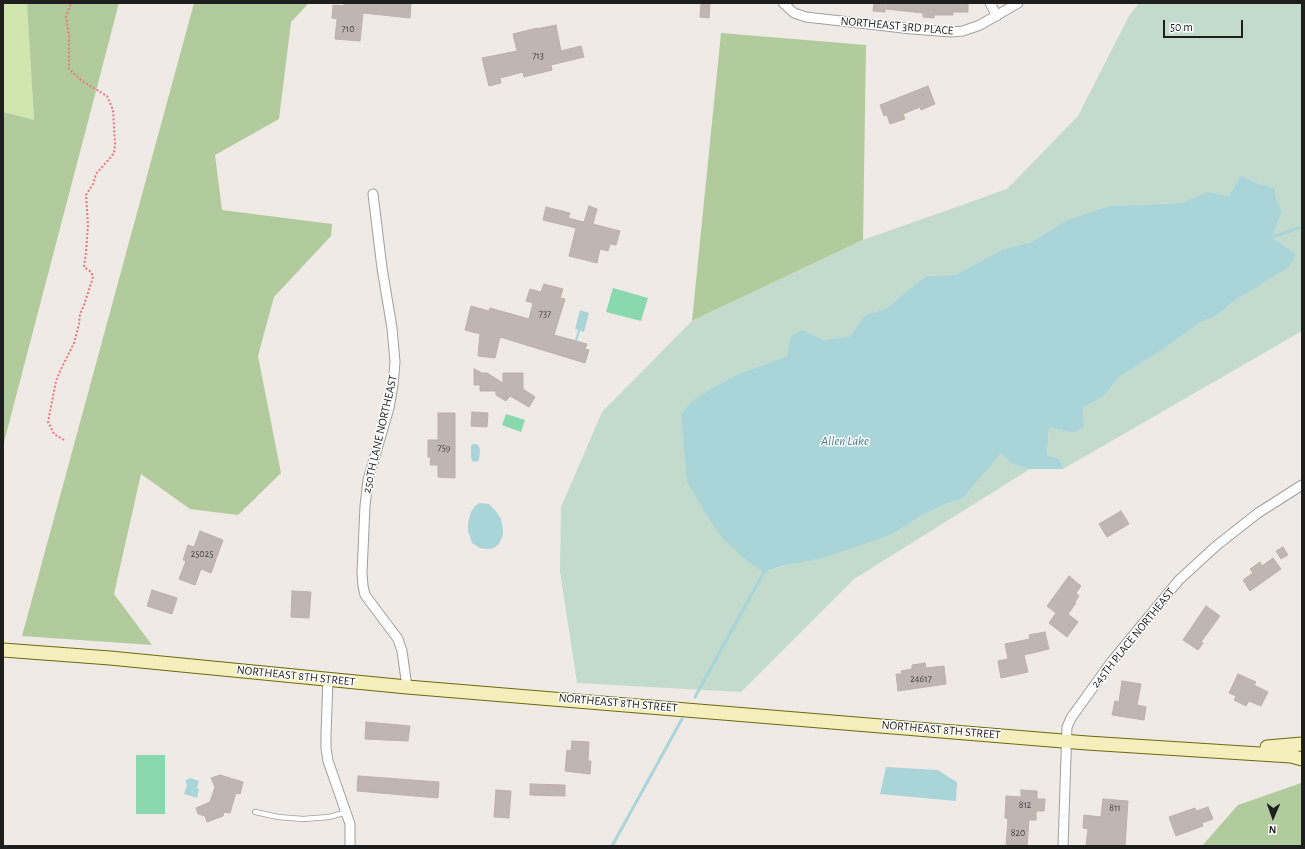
<!DOCTYPE html>
<html>
<head>
<meta charset="utf-8">
<style>
  body { margin:0 }
  #map { position:relative; width:1305px; height:849px; overflow:hidden; background:#efeae5; font-family:"Alegreya Sans",sans-serif }
  canvas { display:block }
  .frame { position:absolute; inset:0; border:4px solid #1e1e1e; pointer-events:none }
  .north { position:absolute; left:1253px; top:797px; width:40px; height:40px; -webkit-text-stroke:3px #fff; paint-order:stroke; rotate:182deg; font-size:11px; font-weight:700; line-height:16px; text-align:center; color:#1e1e1e }
  .north::after { content:''; display:block; margin:auto; width:14px; height:18px; background:#1e1e1e; clip-path:polygon(50% 0,100% 100%,50% 72%,0 100%) }
  .scale { position:absolute; left:1163px; top:20px; width:80px; height:18px; box-sizing:border-box; border:2px solid #1e1e1e; border-top:0; padding-left:5px; font-size:12px; line-height:14px; white-space:nowrap; color:#1e1e1e; -webkit-text-stroke:3px #fff; paint-order:stroke }
</style>
</head>
<body>
<div id="map">
<canvas width="1305" height="849"></canvas>
<div class="frame"></div>
<div class="north">N</div>
<div class="scale">50 m</div>
</div>
<script>
const ctx = document.querySelector('canvas').getContext('2d');
ctx.lineJoin = 'round';
function fill(path, color) { ctx.fillStyle = color; ctx.fill(path, 'evenodd'); }
const toPath = rows => new Path2D(rows.map(r => 'M' + r).join(''));
function trace(path, color, width, dash) { ctx.strokeStyle = color; ctx.lineWidth = width; ctx.lineCap = dash ? 'butt' : 'round'; ctx.setLineDash(dash || []); ctx.stroke(path); }
function write(font, color, halo, rows, align = 'center') {
  ctx.font = font + ' "Alegreya Sans",sans-serif'; ctx.lineWidth = 3; ctx.setLineDash([]); ctx.textBaseline = 'middle'; ctx.strokeStyle = halo; ctx.fillStyle = color; for (const [text, x, y, turn = 0] of rows) {
    ctx.save(); ctx.translate(x, y); ctx.rotate((+turn || 0) * Math.PI / 180); ctx.textAlign = isNaN(turn) ? turn : align; if (halo) ctx.strokeText(text, 0, 0); ctx.fillText(text, 0, 0); ctx.restore();
  }
}
const grass = toPath([
  [3,3,27,3,34,121,3,112]
]);
const forest = toPath([
  [27,3,119,3,3,446,3,112,34,120],
  [194,3,309,3,291,22,279,119,215,155,222,210,332,224,331,236,274,297,258,356,281,473,238,515,190,509,141,474,114,594,152,645,22,636],
  [721,33,866,45,863,240,692,321],
  [1301,783,1302,846,1202,846,1238,805]
]);
const wetland = toPath([
  [1139,3,1302,3,1302,331,1063,469,1060,459,1047,455,1049,428,1074,433,1084,427,1083,408,1104,396,1119,377,1162,350,1201,322,1218,315,1234,301,1269,279,1296,254,1272,237,1282,212,1276,198,1275,188,1256,183,1241,175,1229,196,1208,193,1181,203,1109,206,1069,219,1029,243,1003,249,955,275,926,276,904,293,887,308,865,315,850,336,823,340,803,330,787,356,738,374,712,388,681,414,684,439,764,572,895,533,922,515,948,503,962,499,1001,454,1012,464,1030,469,854,579,741,692,577,683,560,571,561,507,602,412,692,321,863,240,1007,189,1078,116,1129,16]
]);
const pitch = toPath([
  [613,288,648,298,641,321,606,312],
  [506,414,525,420,521,432,502,425],
  [136,755,165,755,165,814,136,814]
]);
const water = toPath([
  [1241,175,1256,183,1275,188,1276,198,1282,212,1272,237,1296,254,1289,267,1234,301,1218,315,1201,322,1162,350,1119,377,1104,396,1083,408,1084,427,1074,433,1049,428,1047,455,1060,459,1063,469,1030,469,1012,464,1001,454,962,499,948,503,922,515,895,533,823,558,782,566,764,572,747,561,723,539,706,514,687,481,681,414,693,401,712,388,738,374,787,356,791,336,803,330,823,340,850,336,865,315,887,308,904,293,926,276,955,275,1003,249,1029,243,1069,219,1109,206,1181,203,1208,192,1229,196],
  [580,310,589,313,584,332,580,331,576,344,574,344,578,330,575,329],
  [473,444,476,444,479,446,480,451,479,460,476,462,472,461,471,456,471,446],
  [479,503,489,504,495,510,501,519,503,530,503,535,499,544,494,548,487,549,480,548,472,543,468,531,468,523,471,512,475,506],
  [886,767,938,770,950,778,957,782,956,801,880,794],
  [190,778,199,781,197,788,199,789,197,798,184,794,187,785,185,781]
]);
const stream = toPath([
  [1269,239,1272,237,1302,227],
  [695,697,764,572,767,570],
  [612,846,682,719]
]);
const building = toPath([
  [344,3,411,3,410,18,363,13,360,41,335,39,337,19,332,18,333,5,344,6,344,3],
  [701,3,710,3,709,18,700,17,701,3],
  [874,3,885,3,885,12,873,11,874,3],
  [886,3,968,3,968,12,953,12,953,15,934,15,934,18,923,17,923,13,886,9,886,3],
  [556,25,561,51,581,46,584,57,551,65,552,70,524,77,523,72,500,78,501,83,489,86,482,58,517,51,513,34,537,28,537,29,556,25],
  [928,86,935,104,921,110,920,107,903,114,905,119,890,124,887,115,884,116,880,105,928,86],
  [589,206,597,209,593,224,620,231,616,245,610,244,608,251,600,249,597,263,569,256,576,228,543,220,546,207,570,213,568,218,584,222,589,206],
  [544,284,563,289,560,298,565,299,554,335,587,344,585,349,589,350,585,363,500,337,495,358,478,356,480,334,465,330,471,306,489,311,490,308,529,319,533,303,526,301,530,289,541,292,544,284],
  [474,369,482,373,487,373,503,383,503,373,523,373,523,389,535,397,529,407,510,396,506,401,496,395,496,391,480,391,480,385,474,385,474,369],
  [472,412,488,413,487,427,471,426,472,412],
  [438,413,455,413,455,478,438,477,438,465,430,465,431,457,428,457,428,440,438,440,438,413],
  [1121,511,1129,524,1107,537,1099,524,1121,511],
  [200,531,223,540,211,573,201,569,195,585,179,579,186,561,183,560,188,545,194,547,200,531],
  [1283,547,1288,555,1281,559,1276,551,1283,547],
  [1273,558,1281,569,1250,591,1243,580,1253,573,1250,569,1260,562,1262,566,1273,558],
  [1069,576,1081,586,1076,593,1079,596,1075,602,1076,603,1068,614,1078,622,1067,637,1049,623,1056,613,1047,606,1069,576],
  [152,590,177,598,172,614,147,606,152,590],
  [292,591,311,592,309,618,291,617,292,591],
  [1206,606,1220,616,1201,642,1203,643,1198,650,1183,640,1206,606],
  [1045,632,1049,649,1024,655,1028,672,1001,678,998,661,1008,659,1005,644,1030,639,1029,635,1045,632],
  [925,663,926,668,944,666,946,684,898,691,896,674,902,674,901,671,912,669,912,665,925,663],
  [1238,674,1256,682,1254,685,1268,692,1261,706,1249,701,1246,706,1234,700,1236,696,1229,693,1238,674],
  [1122,681,1141,684,1137,705,1146,707,1144,720,1112,715,1115,701,1119,702,1122,681],
  [366,722,410,726,408,741,365,739,366,722],
  [572,741,589,742,588,761,591,761,590,774,565,771,567,750,571,751,572,741],
  [220,775,243,782,240,794,236,793,230,813,224,812,223,816,207,822,205,816,198,814,196,808,210,802,215,787,211,778,220,775],
  [358,776,439,782,438,798,357,791,358,776],
  [530,784,565,785,565,796,530,795,530,784],
  [496,790,511,791,509,818,494,817,496,790],
  [1021,790,1037,791,1037,799,1045,799,1044,811,1036,811,1036,820,1029,820,1027,846,1006,846,1008,819,1005,818,1006,796,1021,797,1021,790],
  [1103,799,1128,801,1125,846,1086,846,1088,829,1083,828,1084,815,1101,817,1103,799],
  [1208,807,1213,819,1202,823,1203,826,1176,836,1169,817,1195,808,1196,811,1208,807]
]);
const path = toPath([
  [64,440,54,434,48,422,56,381,60,371,74,343,79,324,80,314,84,305,93,277,91,272,84,267,86,252,88,225,86,195,93,184,96,174,109,159,114,153,115,144,113,110,107,96,82,81,69,69,69,35,66,17,71,3]
]);
const lane = toPath([
  [255,812,278,817,303,819,329,817,347,812]
]);
const street = toPath([
  [783,3,794,13,806,17,912,29,951,32,963,31,980,25,1018,3],
  [990,3,997,16],
  [373,194,382,268,392,328,395,362,393,385,389,408,368,480,365,506,362,573,363,586,365,595,398,639,402,651,407,687],
  [328,679,326,735,326,748,328,761,350,824,350,846],
  [1063,846,1067,727,1071,718,1112,661,1179,580,1216,546,1258,513,1302,485]
]);
const secondary = toPath([
  [3,650,110,658,407,687,1087,743,1291,756,1302,759],
  [1267,747,1302,744]
]);
const numberNames = [
  ["710",348,29],
  ["713",538,56],
  ["737",545,314],
  ["759",444,448],
  ["25025",202,554],
  ["24617",921,679],
  ["812",1025,805],
  ["811",1115,808],
  ["820",1018,833]
];
const streetNames = [
  ["NORTHEAST 3RD PLACE",897,26,5],
  ["250TH LANE NORTHEAST",380,434,-77],
  ["245TH PLACE NORTHEAST",1133,638,-51],
  ["NORTHEAST 8TH STREET",296,676,6],
  ["NORTHEAST 8TH STREET",618,703,5],
  ["NORTHEAST 8TH STREET",941,730,5]
];
const waterNames = [
  ["Allen Lake",845,441]
];
fill(grass, '#d1e5af');
fill(forest, '#b1cb9d');
fill(wetland, '#c3dbcd');
fill(pitch, '#89d8ae');
fill(water, '#a9d5d9');
trace(stream, '#a9d5d9', 3);
fill(building, '#bfb5b2');
trace(building, '#bfafa9', 1);
trace(lane, '#9f9f9f', 6);
trace(street, '#9f9f9f', 11);
trace(secondary, '#6e6a0d', 15);
trace(path, '#ef767b', 2, [2, 2]);
trace(lane, '#fff', 4.5);
trace(street, '#fff', 9);
trace(secondary, '#f5efbd', 13);
write('10px', '#464443', null, numberNames);
write('12px', '#1e1e1e', '#fff', streetNames);
write('italic 13px', '#487790', '#fff', waterNames);
</script>
</body>
</html>
